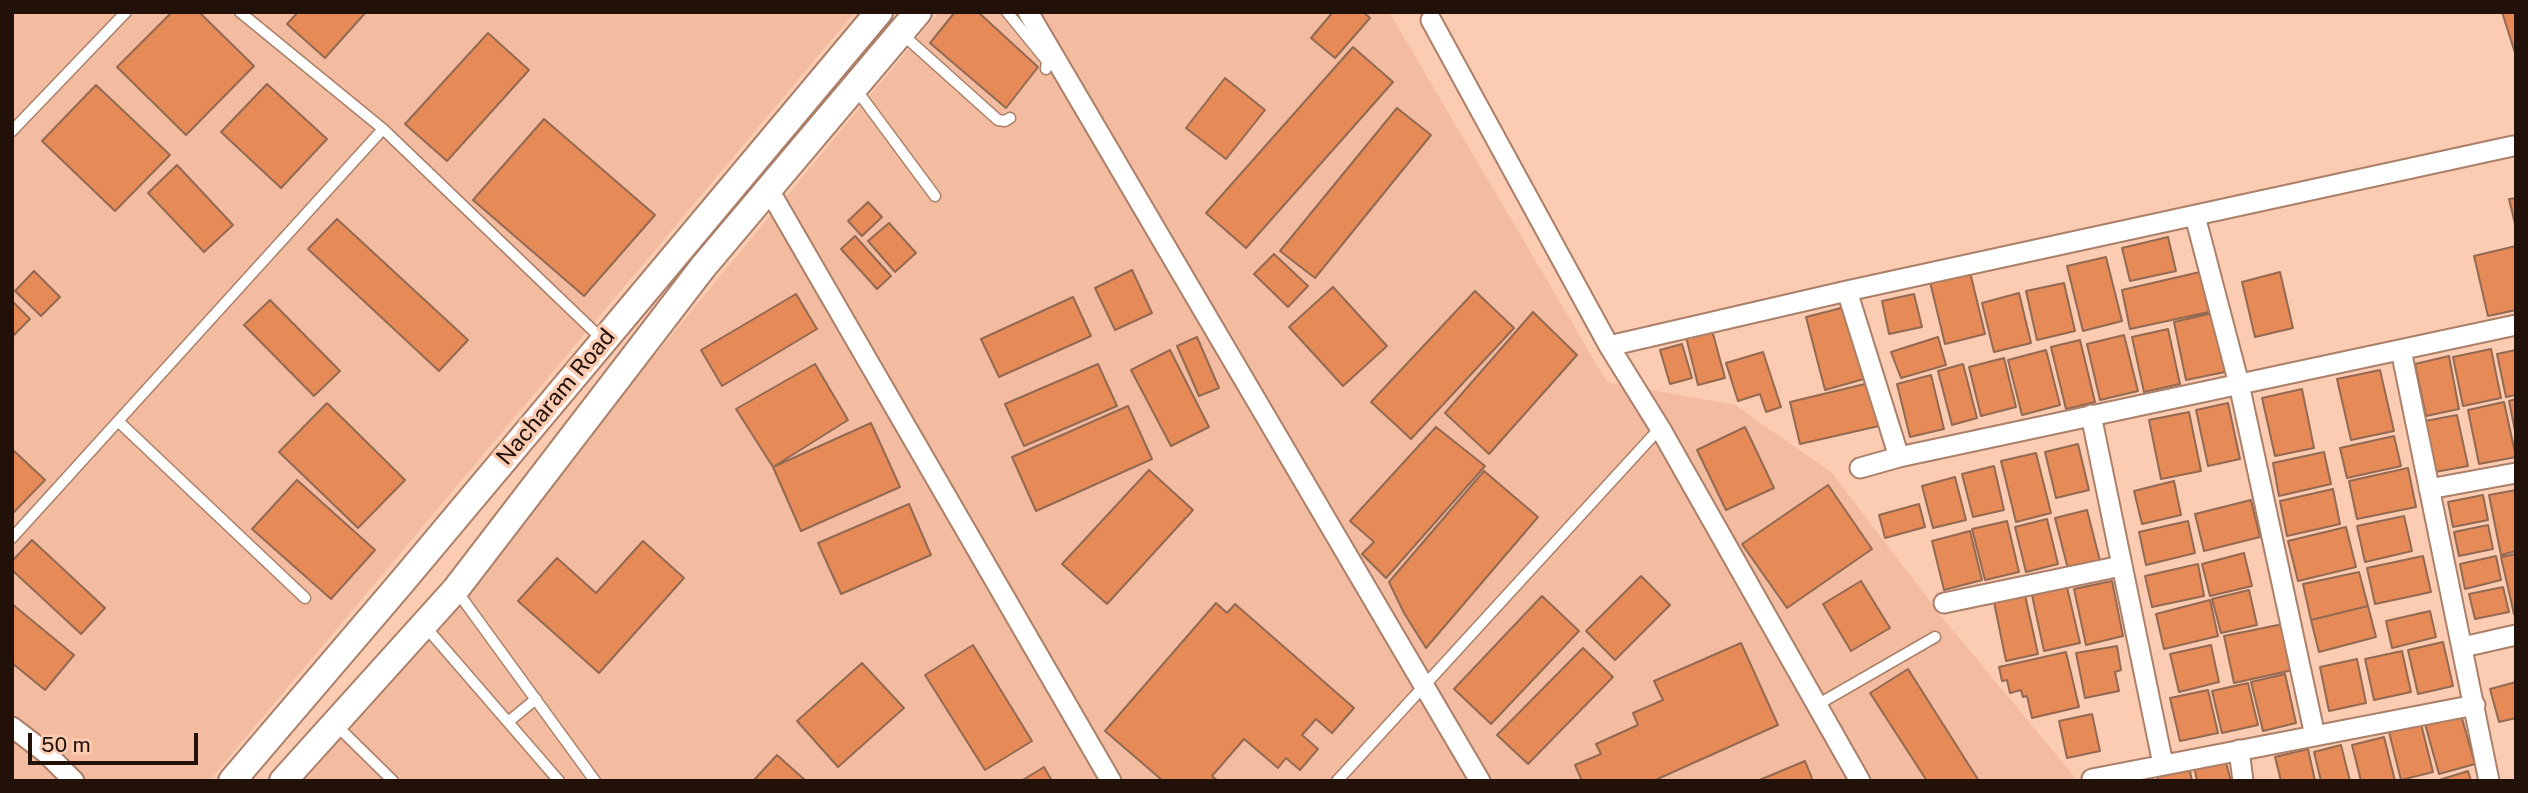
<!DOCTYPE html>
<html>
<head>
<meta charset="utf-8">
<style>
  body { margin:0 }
  #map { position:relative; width:2528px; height:793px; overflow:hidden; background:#fbcbb2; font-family:"Public Sans",sans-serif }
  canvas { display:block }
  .frame { position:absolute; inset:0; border:14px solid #221109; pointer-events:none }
  .scale { position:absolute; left:28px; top:733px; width:170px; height:32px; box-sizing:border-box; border:4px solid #221109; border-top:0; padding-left:9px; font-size:21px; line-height:24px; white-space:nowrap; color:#221109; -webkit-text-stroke:5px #fbcbb2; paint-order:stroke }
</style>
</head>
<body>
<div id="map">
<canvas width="2528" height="793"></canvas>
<div class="frame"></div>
<div class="scale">50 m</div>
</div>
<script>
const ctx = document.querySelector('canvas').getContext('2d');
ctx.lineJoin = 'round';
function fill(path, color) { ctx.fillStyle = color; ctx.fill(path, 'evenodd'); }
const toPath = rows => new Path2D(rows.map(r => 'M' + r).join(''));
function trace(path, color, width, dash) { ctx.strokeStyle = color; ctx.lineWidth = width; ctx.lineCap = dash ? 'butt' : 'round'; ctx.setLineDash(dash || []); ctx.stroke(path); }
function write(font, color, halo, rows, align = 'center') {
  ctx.font = font + ' "Public Sans",sans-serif'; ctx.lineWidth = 7; ctx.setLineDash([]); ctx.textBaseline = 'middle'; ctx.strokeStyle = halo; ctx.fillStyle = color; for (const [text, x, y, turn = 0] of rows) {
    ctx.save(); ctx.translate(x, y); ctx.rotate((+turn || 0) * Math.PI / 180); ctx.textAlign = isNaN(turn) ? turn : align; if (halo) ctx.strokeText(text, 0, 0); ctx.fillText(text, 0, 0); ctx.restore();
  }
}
const built = toPath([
  [12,12,855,12,209,781,12,781],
  [939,12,1389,12,1607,382,1735,405,1832,473,1941,616,2078,781,302,781]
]);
const building = toPath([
  [172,12,199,12,254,66,186,135,117,67,172,12],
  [298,12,366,12,325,58,287,24,298,12],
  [955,12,978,12,1038,67,1006,108,930,43,955,12],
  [1333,12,1363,12,1370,18,1335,58,1311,38,1333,12],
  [2502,12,2516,12,2516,56,2502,12],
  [488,33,529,70,447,161,405,124,488,33],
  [1353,47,1393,82,1246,248,1206,213,1353,47],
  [1225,78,1265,110,1226,159,1186,128,1225,78],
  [267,84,327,139,281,188,221,132,267,84],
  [96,85,170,155,115,211,42,141,96,85],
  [1397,108,1431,135,1315,278,1280,251,1397,108],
  [544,119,655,215,584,296,473,200,544,119],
  [177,165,233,225,204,252,148,193,177,165],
  [2516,198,2516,228,2509,199,2516,198],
  [868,202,882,217,862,236,848,221,868,202],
  [337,219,468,340,439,371,308,249,337,219],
  [889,223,916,253,895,272,868,241,889,223],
  [855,236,891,276,877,289,841,249,855,236],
  [2168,237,2176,271,2130,281,2122,248,2168,237],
  [2516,246,2516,310,2488,316,2474,256,2516,246],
  [1274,254,1308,286,1288,307,1254,274,1274,254],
  [2106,257,2122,321,2083,331,2067,266,2106,257],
  [1132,270,1152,313,1115,330,1095,288,1132,270],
  [34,271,60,297,41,316,15,291,34,271],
  [1970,272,1985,334,1945,344,1930,282,1970,272],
  [2200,272,2209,312,2130,329,2122,290,2200,272],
  [2280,272,2293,328,2255,337,2242,282,2280,272],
  [2064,283,2075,331,2037,340,2026,291,2064,283],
  [1333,287,1387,346,1343,386,1289,327,1333,287],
  [1475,291,1514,328,1411,439,1371,402,1475,291],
  [2019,293,2031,343,1994,352,1982,303,2019,293],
  [796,294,817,329,722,386,701,350,796,294],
  [1914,294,1922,327,1889,334,1882,301,1914,294],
  [1073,297,1091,336,999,377,981,339,1073,297],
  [270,300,340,371,314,396,244,325,270,300],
  [12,301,30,319,12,337,12,301],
  [1845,307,1864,379,1825,390,1806,317,1845,307],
  [1533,312,1577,355,1489,454,1445,413,1533,312],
  [2213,313,2225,372,2186,380,2174,322,2213,313],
  [2168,329,2180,384,2144,392,2132,337,2168,329],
  [1712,330,1725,378,1698,385,1686,337,1712,330],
  [2124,335,2138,391,2100,400,2087,344,2124,335],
  [1197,337,1219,388,1199,396,1177,346,1197,337],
  [1938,337,1946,365,1901,378,1891,352,1938,337],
  [2080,340,2095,402,2066,409,2051,347,2080,340],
  [1682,344,1692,378,1670,384,1660,350,1682,344],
  [2491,349,2501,398,2463,406,2453,357,2491,349],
  [1170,350,1209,427,1171,446,1131,370,1170,350],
  [2046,350,2060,405,2022,415,2008,360,2046,350],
  [2516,350,2516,395,2506,397,2497,354,2516,350],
  [1763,352,1781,407,1766,412,1760,394,1738,401,1726,363,1763,352],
  [2449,356,2459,409,2426,416,2415,364,2449,356],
  [2004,358,2016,407,1981,416,1969,367,2004,358],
  [815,364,848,420,773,467,736,409,815,364],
  [1098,364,1117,406,1024,446,1005,404,1098,364],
  [1963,364,1977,418,1952,425,1938,371,1963,364],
  [2380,370,2394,431,2351,440,2337,379,2380,370],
  [1931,375,1944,429,1910,437,1897,384,1931,375],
  [1869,383,1879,426,1800,444,1790,402,1869,383],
  [2302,389,2314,448,2275,456,2262,398,2302,389],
  [2516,399,2516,436,2509,401,2516,399],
  [2504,402,2516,457,2479,464,2468,410,2504,402],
  [327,403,405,480,358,528,279,452,327,403],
  [2228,403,2240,459,2208,466,2196,410,2228,403],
  [1128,406,1152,459,1036,511,1012,457,1128,406],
  [2189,412,2201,471,2161,479,2149,420,2189,412],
  [2457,415,2468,466,2435,472,2425,421,2457,415],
  [871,423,900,487,801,531,773,467,871,423],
  [1436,427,1485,466,1386,578,1362,554,1374,542,1350,521,1436,427],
  [1745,427,1774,488,1726,510,1697,450,1745,427],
  [2394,436,2401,466,2347,478,2340,448,2394,436],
  [2078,444,2089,490,2056,498,2045,452,2078,444],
  [12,449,45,480,12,514,12,449],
  [2324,452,2331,484,2279,496,2273,463,2324,452],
  [2036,453,2051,513,2016,522,2001,461,2036,453],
  [1994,466,2004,510,1973,517,1962,474,1994,466],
  [2408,468,2416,507,2357,519,2349,481,2408,468],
  [1149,470,1193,510,1107,604,1062,564,1149,470],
  [1484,471,1538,517,1426,648,1404,613,1389,582,1484,471],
  [1955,477,1966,520,1933,528,1922,486,1955,477],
  [297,480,375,550,331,599,252,529,297,480],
  [2174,481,2181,515,2142,524,2134,491,2174,481],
  [1828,485,1872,549,1787,608,1742,544,1828,485],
  [2333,489,2340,524,2287,536,2280,501,2333,489],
  [2516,490,2516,551,2501,555,2489,495,2516,490],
  [2483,495,2488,520,2453,527,2448,502,2483,495],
  [2251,500,2260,537,2204,551,2195,514,2251,500],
  [909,504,931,555,841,594,818,543,909,504],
  [1919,504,1925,527,1885,538,1879,515,1919,504],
  [2087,510,2100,561,2068,569,2055,518,2087,510],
  [2404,516,2412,551,2365,562,2357,526,2404,516],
  [2047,519,2058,564,2026,572,2015,527,2047,519],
  [2007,521,2019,572,1985,580,1972,529,2007,521],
  [2188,521,2195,553,2146,565,2139,532,2188,521],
  [2488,525,2493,549,2459,556,2454,532,2488,525],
  [2346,527,2356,567,2298,581,2288,541,2346,527],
  [1970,531,1982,580,1944,590,1932,541,1970,531],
  [32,540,105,608,81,634,12,570,12,561,32,540],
  [643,541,684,578,599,673,518,601,557,558,596,593,643,541],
  [2244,553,2252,586,2210,596,2202,564,2244,553],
  [2516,554,2516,614,2514,614,2501,557,2516,554],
  [2423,556,2431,592,2375,604,2367,568,2423,556],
  [2496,556,2501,580,2465,589,2460,564,2496,556],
  [2198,564,2204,596,2152,607,2145,576,2198,564],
  [2359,572,2368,606,2311,620,2303,584,2359,572],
  [1641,576,1670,605,1615,660,1586,631,1641,576],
  [1861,581,1890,628,1851,651,1823,604,1861,581],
  [2112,581,2123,636,2086,645,2074,589,2112,581],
  [2067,587,2080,643,2044,651,2032,595,2067,587],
  [2503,587,2509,612,2475,619,2469,594,2503,587],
  [2249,590,2257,625,2221,633,2212,599,2249,590],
  [2025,595,2038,654,2006,661,1994,602,2025,595],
  [1542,596,1579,631,1491,724,1454,689,1542,596],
  [2210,600,2218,636,2164,649,2156,614,2210,600],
  [1216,603,1227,613,1235,604,1354,708,1332,733,1316,719,1302,735,1318,749,1300,770,1286,758,1278,768,1244,739,1212,776,1218,781,1163,781,1105,731,1216,603],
  [12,604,74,655,45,690,12,663,12,604],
  [2368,606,2376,637,2319,652,2311,620,2368,606],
  [2430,611,2436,637,2392,648,2386,621,2430,611],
  [2283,624,2293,670,2234,683,2224,636,2283,624],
  [2443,642,2453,686,2418,694,2408,650,2443,642],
  [1741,643,1778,725,1653,781,1582,781,1575,765,1601,754,1596,744,1638,725,1633,713,1663,700,1654,681,1741,643],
  [973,645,1032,741,985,770,925,675,973,645],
  [2211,645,2219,682,2179,692,2170,654,2211,645],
  [2117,646,2121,670,2115,672,2119,691,2085,698,2076,653,2117,646],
  [1583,648,1613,677,1528,764,1497,735,1583,648],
  [2402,651,2411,692,2374,700,2365,659,2402,651],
  [2066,652,2079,707,2032,718,2027,696,2023,697,2021,690,2010,693,2007,680,2002,681,1999,667,2066,652],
  [2357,659,2366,703,2329,711,2320,667,2357,659],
  [862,663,904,708,838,767,797,721,862,663],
  [1908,669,1979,781,1927,781,1870,693,1908,669],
  [2285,674,2296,723,2263,731,2251,682,2285,674],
  [2516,682,2516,718,2499,722,2490,689,2516,682],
  [2248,683,2258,725,2222,733,2212,691,2248,683],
  [2208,690,2218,733,2180,741,2170,698,2208,690],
  [2092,714,2100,751,2067,758,2059,721,2092,714],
  [2461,715,2475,764,2439,774,2425,724,2461,715],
  [2421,724,2433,772,2401,780,2389,732,2421,724],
  [2384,737,2395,781,2361,781,2352,745,2384,737],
  [2341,745,2350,781,2321,781,2314,752,2341,745],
  [2308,749,2315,781,2281,781,2275,757,2308,749],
  [777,755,806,781,753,781,777,755],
  [2225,759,2231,781,2197,781,2194,766,2225,759],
  [1805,761,1813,781,1757,781,1805,761],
  [1044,767,1052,781,1021,781,1044,767],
  [2189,767,2192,781,2158,781,2157,774,2189,767],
  [2468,771,2471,781,2436,781,2468,771]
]);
const lane = toPath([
  [240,12,383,129,603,340],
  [1007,12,1047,61,1046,69],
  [901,33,998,120,1005,121,1010,118],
  [855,88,935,196],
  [12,131,126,12],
  [118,421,305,598],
  [12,538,383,129],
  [456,590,595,781],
  [424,625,559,781],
  [1817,705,1935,637],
  [508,722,536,699],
  [335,724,393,781],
  [1337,781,1660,428]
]);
const street = toPath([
  [1028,12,1480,781],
  [1431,20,1609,346,1660,428,1860,781],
  [769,190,1111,781],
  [2195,216,2239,384,2315,736],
  [1847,291,1899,457],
  [1609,346,1847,291,2513,146],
  [2401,350,2489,781],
  [2091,415,2163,764],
  [1860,468,1899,457,2516,325],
  [2429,489,2516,473],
  [1944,603,2121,566],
  [2463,647,2516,635],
  [12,727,46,753,74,781],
  [2239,750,2243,781],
  [2092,779,2475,705]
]);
const secondary = toPath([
  [232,781,401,583,879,12],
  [283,781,456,589,703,267,918,12]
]);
const streetNames = [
  ["Nacharam Road",556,397,-50]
];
fill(built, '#f3bca0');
fill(building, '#e68a57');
trace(building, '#936952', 2);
trace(lane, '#ab7f68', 13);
trace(street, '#ab7f68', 23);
trace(secondary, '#ab7f68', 30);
trace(lane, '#fff', 10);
trace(street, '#fff', 19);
trace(secondary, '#fff', 26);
write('23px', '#221109', '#fbcbb2', streetNames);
</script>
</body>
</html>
